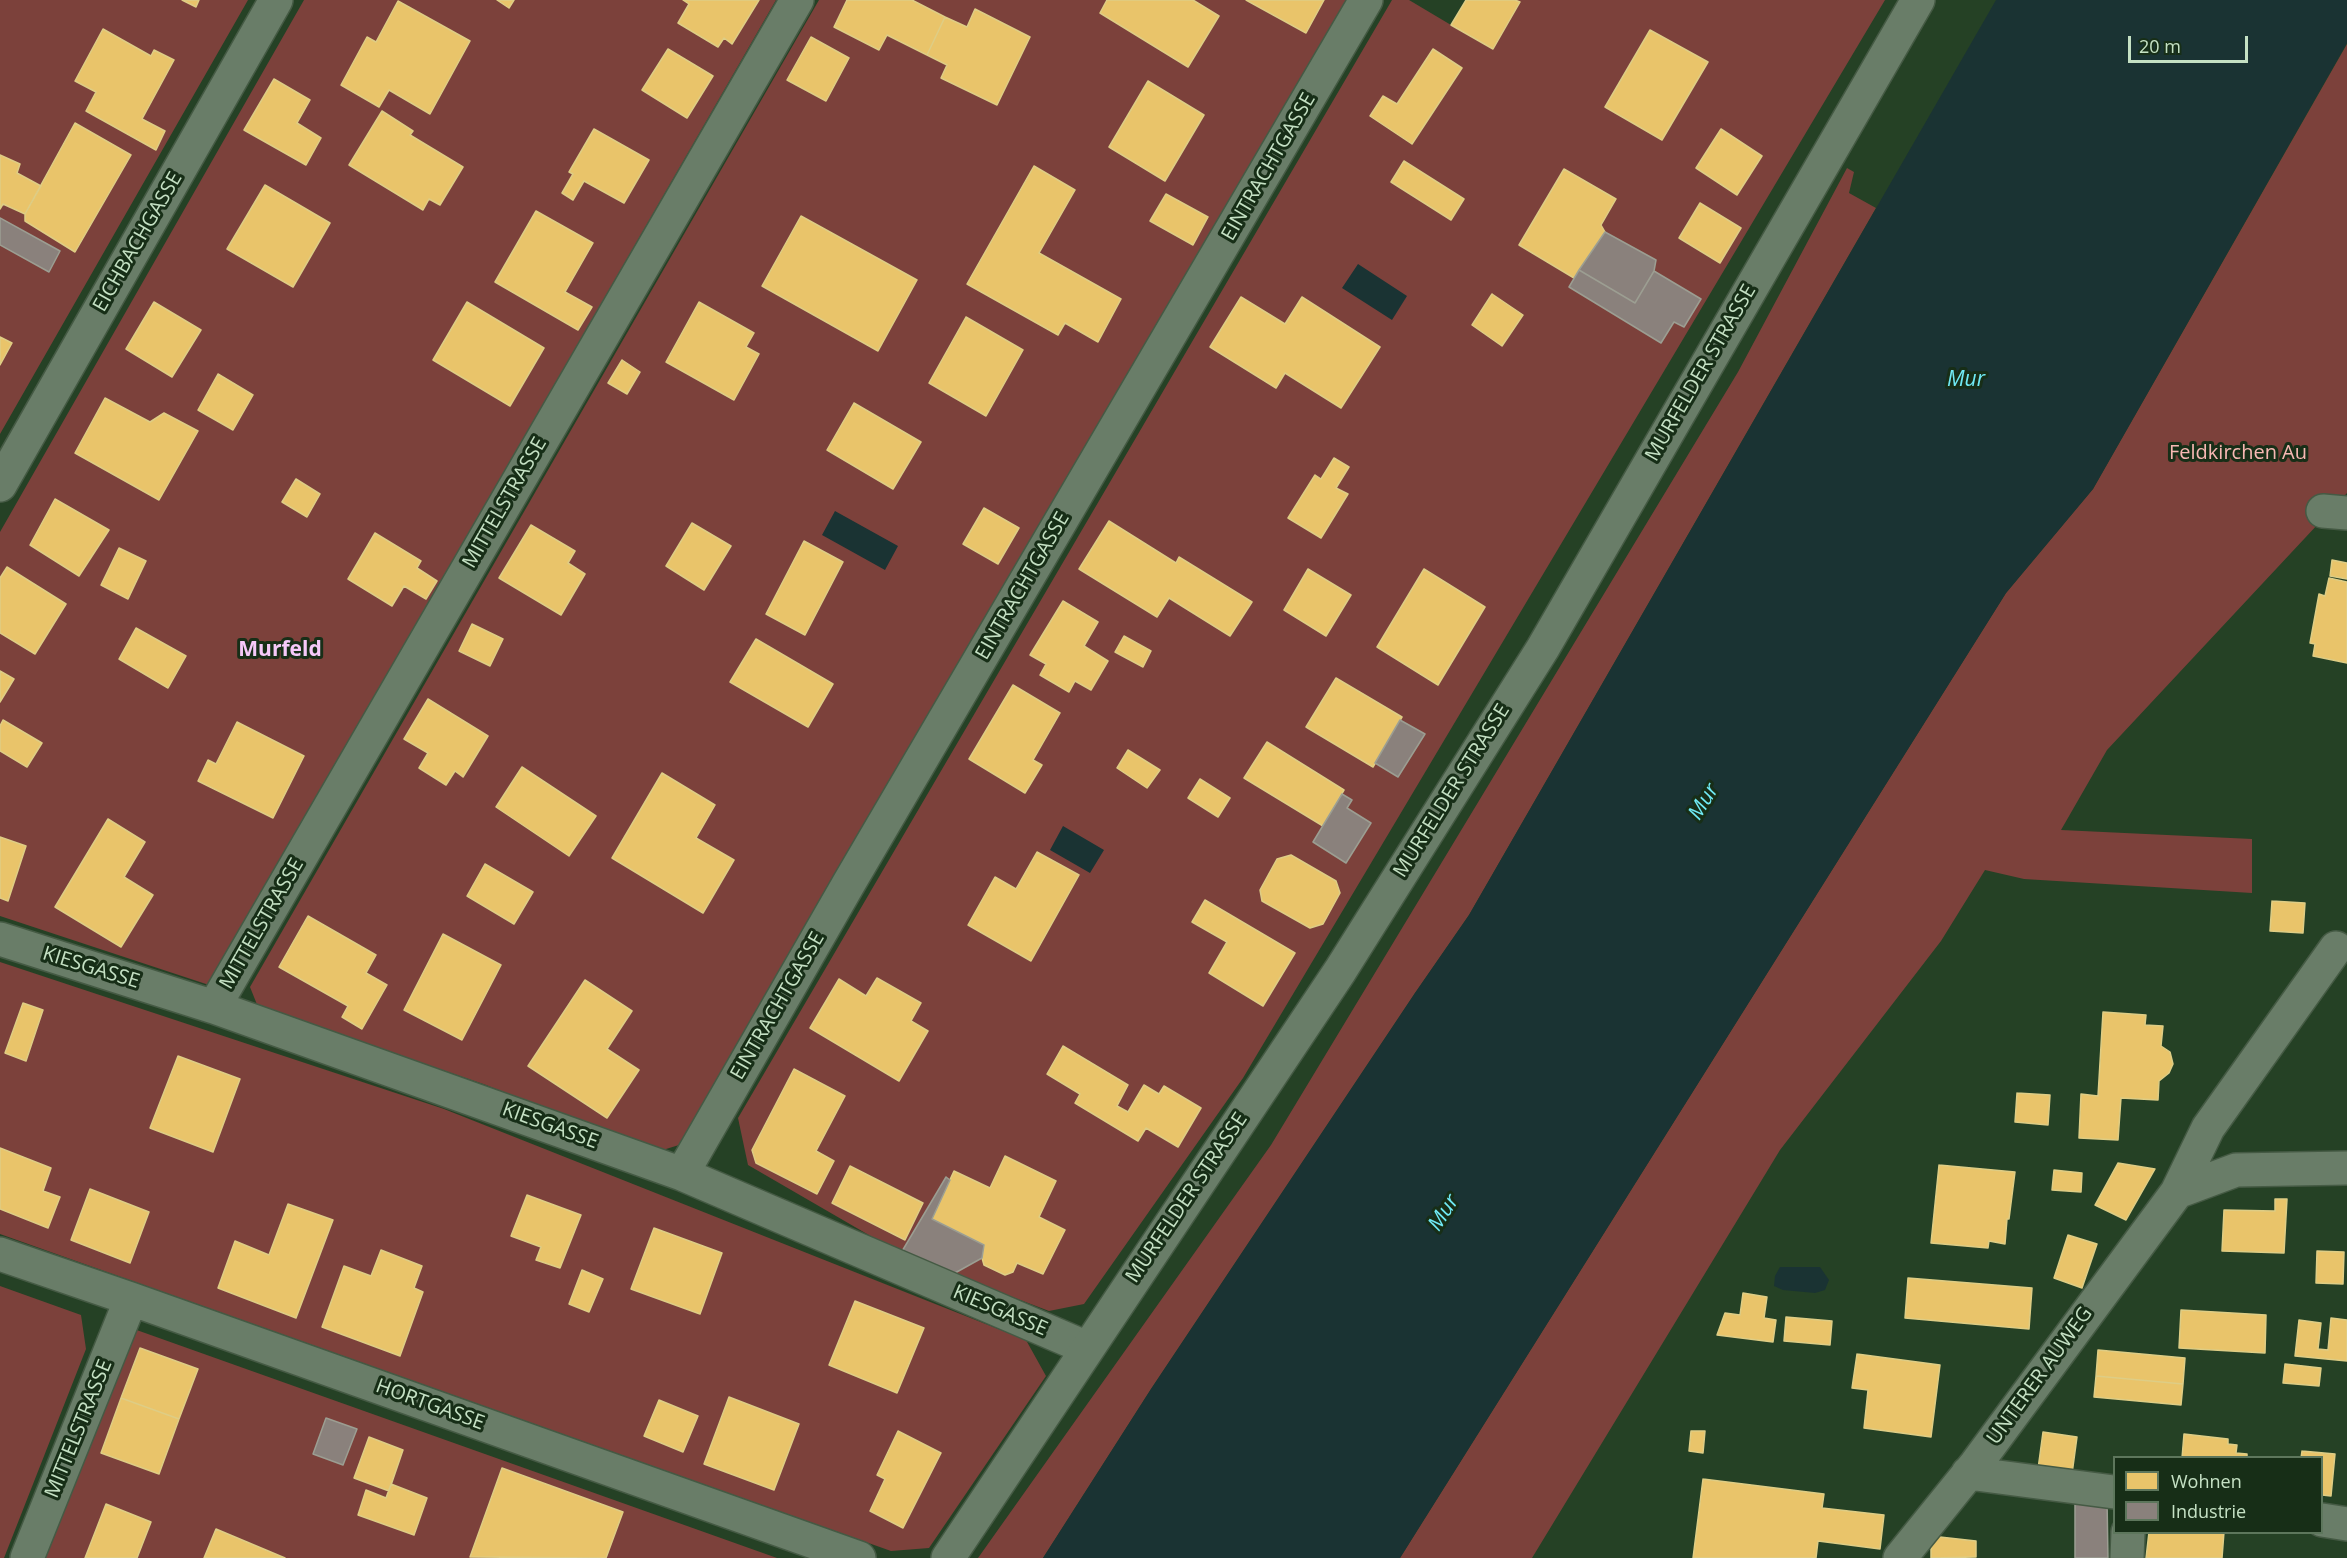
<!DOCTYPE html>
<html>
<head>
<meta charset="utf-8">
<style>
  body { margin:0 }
  #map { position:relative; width:2347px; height:1558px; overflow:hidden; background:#254125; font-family:"Open Sans",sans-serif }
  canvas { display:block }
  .legend { position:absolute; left:2113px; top:1456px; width:210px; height:78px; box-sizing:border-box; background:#172e17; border:2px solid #5d765c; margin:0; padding:8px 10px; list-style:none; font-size:18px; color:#c5e1c4 }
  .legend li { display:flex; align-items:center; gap:12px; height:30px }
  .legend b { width:30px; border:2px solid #5d765c }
  .scale { position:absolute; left:2128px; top:36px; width:120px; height:27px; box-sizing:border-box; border:3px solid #c5e1c4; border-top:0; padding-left:8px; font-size:18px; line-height:21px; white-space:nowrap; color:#c5e1c4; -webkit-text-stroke:4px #172e17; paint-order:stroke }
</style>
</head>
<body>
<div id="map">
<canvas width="2347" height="1558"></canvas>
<ul class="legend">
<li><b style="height:16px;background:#e9c46a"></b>Wohnen</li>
<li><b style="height:16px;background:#8a817c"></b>Industrie</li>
</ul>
<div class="scale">20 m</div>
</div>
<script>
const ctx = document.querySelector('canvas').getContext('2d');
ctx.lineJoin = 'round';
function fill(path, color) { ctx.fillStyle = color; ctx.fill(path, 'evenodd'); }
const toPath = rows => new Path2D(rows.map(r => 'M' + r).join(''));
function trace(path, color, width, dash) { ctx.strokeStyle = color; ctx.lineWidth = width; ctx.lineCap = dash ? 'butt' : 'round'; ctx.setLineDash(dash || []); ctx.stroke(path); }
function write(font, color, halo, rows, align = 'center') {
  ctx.font = font + ' "Open Sans",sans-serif'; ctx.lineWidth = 6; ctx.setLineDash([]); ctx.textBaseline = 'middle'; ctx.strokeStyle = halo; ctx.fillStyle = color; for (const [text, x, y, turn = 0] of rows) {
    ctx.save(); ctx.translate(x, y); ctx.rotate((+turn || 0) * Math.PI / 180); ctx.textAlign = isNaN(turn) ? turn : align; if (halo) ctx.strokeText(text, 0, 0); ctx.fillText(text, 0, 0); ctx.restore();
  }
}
const green = toPath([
  [0,0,248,0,0,434],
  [304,0,776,0,209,985,0,916,0,532],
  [819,0,1348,0,696,1120,679,1145,653,1153,486,1085,258,1007,250,987],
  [1392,0,1409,0,1451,25,1466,0,1885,0,1243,1078,1084,1304,1049,1311,905,1256,748,1165,738,1118],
  [2347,44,2347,493,2107,750,2061,830,2252,839,2252,893,2024,879,1985,870,1941,941,1780,1150,1532,1558,1400,1558,2006,593,2093,489],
  [1847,168,1854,172,1849,193,1876,208,1469,915,1415,993,1151,1389,1043,1558,978,1558,1271,1145,1738,372],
  [0,962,444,1109,1026,1340,1046,1376,929,1548,891,1551,0,1234],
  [0,1286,81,1315,86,1349,4,1558,0,1558],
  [131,1328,777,1558,42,1558]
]);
const water = toPath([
  [1996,0,2347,0,2347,43,2093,489,2006,593,1400,1558,1043,1558,1151,1389,1415,993,1469,915],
  [1358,264,1407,296,1392,320,1342,288],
  [835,511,898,546,885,570,822,535],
  [1063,826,1104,850,1090,873,1050,850],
  [1780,1267,1820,1267,1829,1280,1825,1290,1815,1293,1783,1290,1774,1286,1775,1276]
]);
const homes = toPath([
  [182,0,199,0,196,7,182,0],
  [497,0,514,0,509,8,497,0],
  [683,0,759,0,732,44,724,38,718,47,678,23,689,4,683,0],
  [847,0,912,0,945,17,927,55,887,35,879,50,834,27,847,0],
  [1107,0,1193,0,1219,16,1188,67,1100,13,1107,0],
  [1246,0,1324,0,1306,33,1246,0],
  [1466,0,1515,0,1520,2,1493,49,1451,25,1466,0],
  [398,1,470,41,430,114,389,90,379,107,341,85,367,37,376,42,398,1],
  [975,9,1030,37,997,105,941,78,947,65,927,55,945,17,967,27,975,9],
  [103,29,151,56,154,50,174,60,142,119,165,131,156,150,86,111,96,92,75,81,103,29],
  [1650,30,1708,62,1662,140,1605,107,1650,30],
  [811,37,849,58,826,101,787,80,811,37],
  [668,49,713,76,687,118,642,90,668,49],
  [1433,49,1462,68,1412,144,1370,116,1383,96,1397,104,1433,49],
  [274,79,310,100,297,123,321,138,306,165,244,130,274,79],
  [1148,81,1204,115,1165,181,1109,147,1148,81],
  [382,111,413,131,410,135,463,167,440,205,429,199,423,210,349,165,382,111],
  [75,123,131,155,75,252,25,221,25,214,75,123],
  [594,129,649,160,624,203,584,181,573,200,562,193,573,174,569,172,594,129],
  [1721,129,1762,156,1737,195,1696,168,1721,129],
  [0,155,20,164,17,173,41,186,25,214,3,204,0,209,0,155],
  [1404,161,1464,199,1451,220,1391,182,1404,161],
  [1034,166,1075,190,1039,253,1121,299,1098,342,1065,323,1058,335,967,284,1034,166],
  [1564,169,1616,199,1601,225,1605,232,1574,278,1519,245,1564,169],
  [265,185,330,223,293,287,227,249,265,185],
  [1166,194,1208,217,1193,245,1150,221,1166,194],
  [1700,203,1741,228,1720,263,1679,238,1700,203],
  [536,211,593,243,565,292,592,307,578,330,495,282,536,211],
  [801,216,917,280,878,351,762,286,801,216],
  [1492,294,1523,315,1502,346,1472,325,1492,294],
  [1241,297,1285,324,1302,297,1380,347,1341,408,1285,373,1276,388,1210,347,1241,297],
  [154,302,201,330,172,377,126,349,154,302],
  [467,302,544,348,510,406,433,360,467,302],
  [699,302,754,333,746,347,759,354,734,400,666,362,699,302],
  [966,317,1023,350,986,416,929,383,966,317],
  [0,337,12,343,0,365,0,337],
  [622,360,640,372,627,394,608,383,622,360],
  [218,374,253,395,233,430,198,410,218,374],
  [105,398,150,422,164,413,198,431,159,500,75,453,105,398],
  [854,403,921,442,893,489,827,450,854,403],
  [1334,458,1349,467,1336,488,1348,494,1321,538,1288,518,1315,475,1321,479,1334,458],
  [296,479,320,494,307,517,282,502,296,479],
  [55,499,109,530,79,576,30,545,55,499],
  [984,508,1019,528,998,564,963,544,984,508],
  [1109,521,1176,563,1179,557,1252,602,1230,636,1169,598,1157,617,1079,569,1109,521],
  [692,523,731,546,704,590,666,566,692,523],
  [531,525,575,551,568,563,585,574,561,615,499,578,531,525],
  [375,533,421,561,417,568,437,581,426,599,404,586,392,606,348,579,375,533],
  [804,541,843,562,805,635,766,614,804,541],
  [119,548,146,561,128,599,101,585,119,548],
  [2332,560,2347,563,2347,579,2330,576,2332,560],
  [7,567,66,604,35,654,0,633,0,578,7,567],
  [1308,569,1351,595,1326,636,1284,610,1308,569],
  [1424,569,1485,607,1438,685,1377,647,1424,569],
  [2329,578,2347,582,2347,663,2313,656,2315,644,2310,643,2319,594,2325,596,2329,578],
  [1063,601,1098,622,1084,646,1108,661,1091,690,1075,681,1069,692,1040,675,1046,664,1030,655,1063,601],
  [472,624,503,639,490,666,459,651,472,624],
  [136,628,186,656,168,688,119,659,136,628],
  [1124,636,1151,651,1143,667,1115,652,1124,636],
  [756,639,833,684,808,727,730,682,756,639],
  [0,671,14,679,0,702,0,671],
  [1336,678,1402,717,1373,767,1306,727,1336,678],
  [1013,685,1060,713,1033,760,1042,765,1025,793,969,759,1013,685],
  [428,699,488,736,463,777,455,771,446,785,419,768,428,753,404,739,428,699],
  [3,720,42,743,27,767,0,751,0,726,3,720],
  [237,722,304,756,273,818,198,781,208,760,216,764,237,722],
  [1267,742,1344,790,1323,826,1244,778,1267,742],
  [1128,750,1160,770,1147,788,1117,768,1128,750],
  [522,767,596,816,569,856,496,807,522,767],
  [662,773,715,805,696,838,734,860,703,913,612,858,662,773],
  [1200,779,1230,798,1218,817,1188,798,1200,779],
  [108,819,145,842,124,877,153,895,121,947,55,907,108,819],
  [0,837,26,846,8,901,0,898,0,837],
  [1037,852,1079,875,1031,961,968,925,995,877,1016,889,1037,852],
  [1291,855,1336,881,1340,893,1323,924,1310,928,1262,901,1260,890,1277,859,1291,855],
  [485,864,533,892,514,924,467,896,485,864],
  [1205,900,1295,953,1263,1006,1209,973,1227,942,1192,922,1205,900],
  [2272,901,2305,903,2303,933,2270,931,2272,901],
  [308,916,376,955,366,973,387,985,362,1029,342,1017,348,1006,279,967,308,916],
  [443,934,501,965,462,1040,404,1010,443,934],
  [877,978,921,1003,911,1021,928,1031,899,1081,810,1028,839,979,866,996,877,978],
  [585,980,632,1011,607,1049,639,1070,607,1118,528,1066,585,980],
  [23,1003,43,1010,26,1061,5,1053,23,1003],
  [2103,1012,2146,1015,2145,1025,2163,1026,2161,1046,2170,1052,2173,1064,2169,1073,2159,1081,2158,1100,2121,1098,2118,1140,2079,1138,2081,1094,2098,1096,2103,1012],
  [1063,1046,1128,1085,1117,1106,1128,1112,1144,1085,1159,1094,1164,1086,1201,1108,1178,1147,1146,1128,1138,1141,1075,1103,1080,1094,1047,1074,1063,1046],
  [178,1056,240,1079,213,1152,150,1128,178,1056],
  [794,1069,845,1096,816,1151,834,1161,817,1194,756,1163,752,1150,794,1069],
  [2017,1093,2050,1095,2048,1125,2015,1122,2017,1093],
  [0,1148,51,1168,43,1191,60,1197,48,1228,0,1209,0,1148],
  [1005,1156,1056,1181,1039,1217,1065,1230,1043,1274,1017,1263,1013,1272,1005,1275,984,1265,982,1258,984,1245,932,1219,954,1171,990,1188,1005,1156],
  [2118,1163,2155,1169,2126,1220,2095,1205,2118,1163],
  [1939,1165,2015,1172,2009,1219,2007,1219,2005,1244,1989,1241,1988,1248,1931,1243,1939,1165],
  [850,1166,923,1203,905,1240,832,1203,850,1166],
  [2054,1170,2082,1173,2081,1192,2052,1190,2054,1170],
  [90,1189,149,1212,130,1263,71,1240,90,1189],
  [527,1195,581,1215,560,1268,536,1260,541,1247,511,1236,527,1195],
  [2275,1199,2287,1199,2284,1253,2222,1251,2224,1210,2275,1211,2275,1199],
  [288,1204,333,1220,296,1318,218,1288,235,1241,269,1255,288,1204],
  [654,1228,722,1253,700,1314,631,1289,654,1228],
  [2068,1235,2097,1244,2082,1288,2054,1278,2068,1235],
  [381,1250,422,1266,414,1288,423,1292,400,1356,322,1327,344,1266,371,1276,381,1250],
  [2317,1251,2344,1252,2343,1284,2316,1283,2317,1251],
  [582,1270,603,1279,589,1312,569,1304,582,1270],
  [1908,1278,2032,1288,2029,1329,1905,1318,1908,1278],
  [1743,1293,1767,1297,1764,1318,1776,1320,1773,1342,1717,1335,1725,1313,1740,1315,1743,1293],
  [855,1301,924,1328,897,1393,829,1365,855,1301],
  [2181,1310,2266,1315,2265,1353,2179,1348,2181,1310],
  [1786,1317,1832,1321,1830,1345,1784,1341,1786,1317],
  [2331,1318,2347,1320,2347,1361,2295,1356,2299,1320,2321,1323,2318,1349,2328,1350,2331,1318],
  [140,1348,198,1369,179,1419,121,1398,140,1348],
  [2098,1350,2185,1358,2183,1384,2096,1376,2098,1350],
  [1857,1354,1940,1365,1931,1437,1864,1428,1868,1390,1852,1388,1857,1354],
  [2285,1364,2321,1368,2319,1386,2283,1383,2285,1364],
  [2096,1376,2183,1384,2181,1405,2094,1397,2096,1376],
  [729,1397,799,1424,774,1490,704,1464,729,1397],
  [121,1398,179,1419,159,1474,101,1453,121,1398],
  [659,1400,698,1416,683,1452,644,1436,659,1400],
  [898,1431,941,1453,903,1528,870,1511,885,1479,877,1475,898,1431],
  [1691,1431,1705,1431,1703,1453,1689,1451,1691,1431],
  [2043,1432,2077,1437,2072,1474,2038,1469,2043,1432],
  [2184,1434,2228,1439,2228,1444,2237,1445,2236,1453,2247,1454,2247,1458,2182,1458,2184,1434],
  [369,1437,403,1450,389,1491,354,1478,369,1437],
  [2302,1451,2335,1454,2331,1496,2322,1495,2322,1458,2301,1458,2302,1451],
  [502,1468,623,1512,606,1558,470,1557,502,1468],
  [1703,1479,1824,1494,1822,1508,1884,1515,1880,1549,1818,1541,1816,1558,1693,1558,1703,1479],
  [391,1484,427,1498,414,1535,358,1515,366,1490,386,1498,391,1484],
  [106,1504,151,1522,137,1558,85,1558,106,1504],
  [216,1529,285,1558,204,1558,216,1529],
  [2149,1532,2224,1532,2222,1558,2146,1558,2149,1532],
  [1931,1536,1976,1541,1976,1557,1931,1558,1931,1536]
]);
const industry = toPath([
  [0,218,60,251,49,272,0,245,0,218],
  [1605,232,1656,260,1654,271,1635,303,1579,270,1605,232],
  [1579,270,1635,303,1654,271,1701,299,1684,327,1674,322,1661,343,1569,287,1579,270],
  [1400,720,1425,734,1398,777,1375,763,1400,720],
  [1342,794,1352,800,1347,808,1371,823,1346,863,1313,842,1342,794],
  [946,1177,950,1180,932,1219,984,1245,982,1258,955,1273,901,1253,946,1177],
  [326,1418,357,1429,343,1465,313,1454,326,1418],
  [2075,1499,2107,1499,2108,1558,2075,1558,2075,1499]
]);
const minor = toPath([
  [0,485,276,0],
  [2323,511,2347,513],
  [0,939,214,1007,682,1174,1087,1348],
  [214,1007,797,0],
  [682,1174,849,883,1366,0],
  [2177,1192,2236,1170,2347,1168],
  [0,1254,131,1299,859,1558],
  [1968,1473,2114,1492],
  [2322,1520,2347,1524],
  [27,1558,131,1299],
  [1900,1558,1976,1464,2177,1192,2208,1128,2336,948],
  [2127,1558,2128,1532]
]);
const tertiary = toPath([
  [948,1558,1340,971,1543,648,1918,0]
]);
const streetNames = [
  ["EINTRACHTGASSE",1269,167,-60],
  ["EICHBACHGASSE",138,242,-60],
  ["MURFELDER STRASSE",1701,373,-60],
  ["MITTELSTRASSE",505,503,-60],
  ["EINTRACHTGASSE",1023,586,-60],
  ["MURFELDER STRASSE",1452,791,-58],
  ["MITTELSTRASSE",262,924,-60],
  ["KIESGASSE",91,968,17],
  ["EINTRACHTGASSE",778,1006,-60],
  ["KIESGASSE",550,1126,20],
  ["MURFELDER STRASSE",1187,1198,-56],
  ["KIESGASSE",1000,1311,23],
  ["UNTERER AUWEG",2040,1376,-54],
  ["HORTGASSE",430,1405,20],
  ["MITTELSTRASSE",79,1429,-68]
];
const parkNames = [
  ["Feldkirchen Au",2238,453]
];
const waterNames = [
  ["Mur",1966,380],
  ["Mur",1704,802,-59],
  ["Mur",1444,1213,-57]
];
const neighbourhoodNames = [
  ["Murfeld",280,650]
];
fill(green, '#7c413b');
fill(water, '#1a3333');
fill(homes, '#e9c46a');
trace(homes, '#decd85', 1.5);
fill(industry, '#8a817c');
trace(industry, '#9c9e92', 1.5);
trace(minor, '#455a44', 36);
trace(tertiary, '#455a44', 36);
trace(minor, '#697d68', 33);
trace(tertiary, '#697d68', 33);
write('20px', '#c5e1c4', '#172e17', streetNames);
write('20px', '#f7b8b3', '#172e17', parkNames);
write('italic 21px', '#70eaf5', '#172e17', waterNames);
write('bold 21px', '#f6c9f9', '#172e17', neighbourhoodNames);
</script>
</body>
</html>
